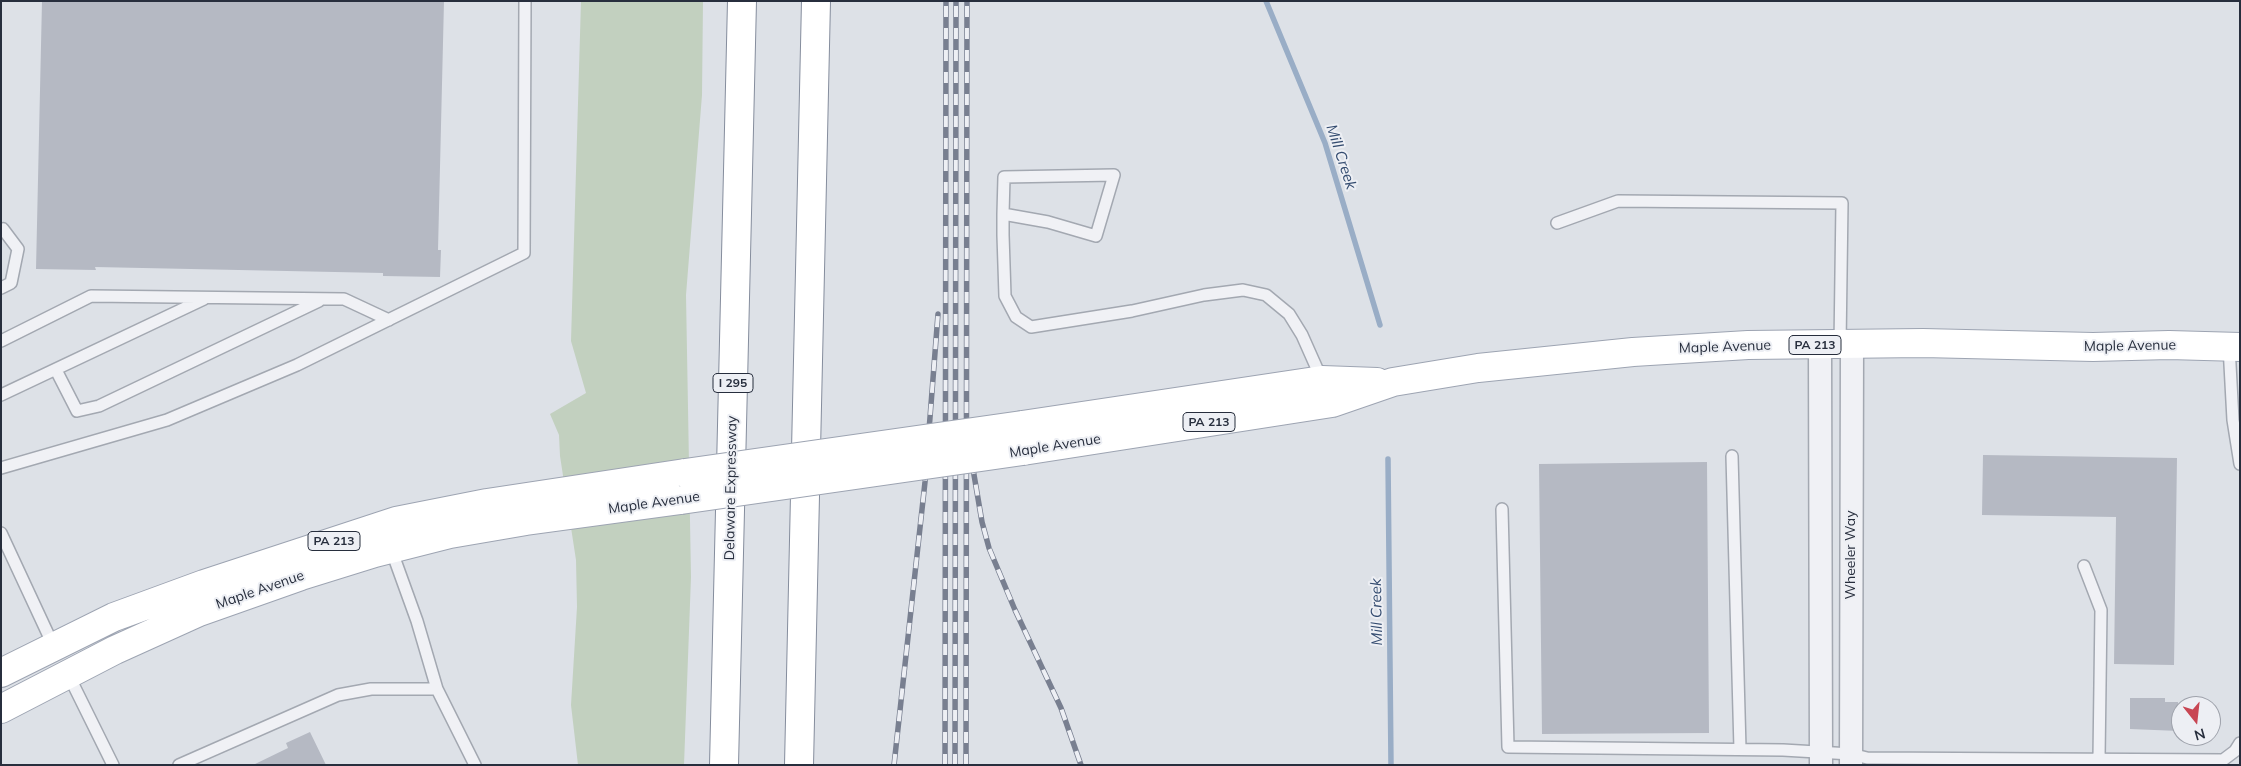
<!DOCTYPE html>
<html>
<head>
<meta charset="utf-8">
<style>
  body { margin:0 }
  #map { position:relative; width:2241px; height:766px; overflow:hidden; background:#dde1e7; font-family:Mulish,sans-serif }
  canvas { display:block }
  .frame { position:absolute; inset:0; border:2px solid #272e3d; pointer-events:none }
  .north { position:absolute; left:2171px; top:696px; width:50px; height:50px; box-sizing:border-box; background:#edeff4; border:1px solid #9ea2ab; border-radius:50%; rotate:164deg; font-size:14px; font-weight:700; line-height:20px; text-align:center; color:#272e3d }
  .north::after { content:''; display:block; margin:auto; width:18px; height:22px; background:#c84653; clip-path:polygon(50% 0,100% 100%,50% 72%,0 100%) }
</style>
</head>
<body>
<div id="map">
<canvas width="2241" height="766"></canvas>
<div class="frame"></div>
<div class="north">N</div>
</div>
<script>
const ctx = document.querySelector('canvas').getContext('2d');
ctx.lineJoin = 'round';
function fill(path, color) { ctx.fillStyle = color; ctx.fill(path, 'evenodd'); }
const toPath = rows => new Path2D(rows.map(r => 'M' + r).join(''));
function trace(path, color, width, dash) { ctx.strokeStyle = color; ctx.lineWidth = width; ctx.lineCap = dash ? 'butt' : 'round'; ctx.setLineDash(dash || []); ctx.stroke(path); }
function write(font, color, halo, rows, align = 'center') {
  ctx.font = font + ' Mulish,sans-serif'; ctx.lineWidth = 4; ctx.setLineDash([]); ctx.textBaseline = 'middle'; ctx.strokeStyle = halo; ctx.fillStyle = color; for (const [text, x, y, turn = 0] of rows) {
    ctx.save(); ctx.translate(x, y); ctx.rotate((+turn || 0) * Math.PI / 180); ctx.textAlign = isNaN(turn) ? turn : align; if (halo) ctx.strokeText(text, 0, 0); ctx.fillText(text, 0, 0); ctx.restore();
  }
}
const green = toPath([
  [581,1,703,1,702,95,686,295,691,577,684,765,578,765,571,705,577,607,576,560,560,456,559,435,550,414,586,393,571,341]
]);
const stream = toPath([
  [1266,1,1325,143,1380,325],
  [1388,459,1391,765]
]);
const building = toPath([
  [42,1,444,1,438,250,441,250,440,277,383,276,383,273,95,267,96,270,36,269],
  [1983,455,2177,458,2174,665,2114,664,2116,517,1982,515],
  [1707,462,1709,733,1542,734,1539,464],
  [2130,698,2165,698,2165,702,2178,702,2179,731,2130,729],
  [310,732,326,765,253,765,288,748,286,743]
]);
const lane = toPath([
  [1003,214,1048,222,1096,236,1114,175,1004,177,1003,214,1003,235,1005,296,1016,317,1031,327,1132,311,1204,295,1243,290,1266,295,1289,314,1302,335,1322,380],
  [1557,223,1618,201,1842,203,1840,345],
  [1,230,3,229,18,249,11,283,1,288],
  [1,341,91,296,344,299,389,320],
  [2229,346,2233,420,2240,464],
  [56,370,77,411,99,406,319,301],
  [1,395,204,299],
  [1732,456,1740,749],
  [1,468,167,420,297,365,524,253,525,1],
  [1502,509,1508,747,1783,750,1851,754,1867,758,2223,760,2235,751,2240,743],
  [1,533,54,647],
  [391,549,417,621,437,689],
  [2084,566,2101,610,2099,758],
  [68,674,113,765],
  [179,765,338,695,371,689,437,689,475,765]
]);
const street = toPath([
  [1820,345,1821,765],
  [1851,765,1852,344]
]);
const primary = toPath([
  [1022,425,1322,380,1377,382],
  [1023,451,1332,403,1393,382,1478,368,1633,352,1748,345,1923,343,2093,347,2169,345,2240,347],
  [1,673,114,617,204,584,396,521,487,503,685,473],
  [1,709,115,650,199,612,301,576,375,553,450,534,526,521,681,500]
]);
const highway = toPath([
  [724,765,742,1],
  [799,765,816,1]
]);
const rail = toPath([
  [972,463,982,522,989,548,1015,610,1061,708,1081,765],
  [894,765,925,482,938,314],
  [945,765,946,1],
  [955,765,956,1],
  [966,765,967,1]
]);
const primaryBridge = toPath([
  [685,473,1022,425],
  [681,500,1023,451]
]);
const shields = [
  [1815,345,52],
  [733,383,40],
  [1209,422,52],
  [334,541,52]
];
const shieldNames = [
  ["PA 213",1815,345],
  ["I 295",733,383],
  ["PA 213",1209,422],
  ["PA 213",334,541]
];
const streetNames = [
  ["Maple Avenue",2130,346,-1],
  ["Maple Avenue",1725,347,-2],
  ["Maple Avenue",1055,446,-9],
  ["Delaware Expressway",731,488,-89],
  ["Maple Avenue",654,503,-8],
  ["Wheeler Way",1851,555,-90],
  ["Maple Avenue",260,590,-19]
];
const waterNames = [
  ["Mill Creek",1341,157,72],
  ["Mill Creek",1377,612,-91]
];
fill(green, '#c2d0bf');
trace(stream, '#99adc6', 5.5);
fill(building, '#b5b9c3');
trace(lane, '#a3a8b1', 14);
trace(street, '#a3a8b1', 25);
trace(primary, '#9da4b2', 30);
trace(highway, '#858d9d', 30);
trace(lane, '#f0f1f5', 11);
trace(street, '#f0f1f5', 22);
trace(primary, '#fff', 28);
trace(highway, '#fff', 28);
trace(rail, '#787f90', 5.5);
trace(rail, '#edeff4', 4, [11]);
trace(primaryBridge, '#9da4b2', 30, []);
trace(primaryBridge, '#fff', 28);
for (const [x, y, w] of shields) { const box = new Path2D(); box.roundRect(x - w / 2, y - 9.5, w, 19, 4); ctx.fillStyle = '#edeff4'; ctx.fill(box); trace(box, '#272e3d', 1); }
write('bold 12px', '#272e3d', null, shieldNames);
write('14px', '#272e3d', '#edeff4', streetNames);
write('italic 15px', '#334b6f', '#edeff4', waterNames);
</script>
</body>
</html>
